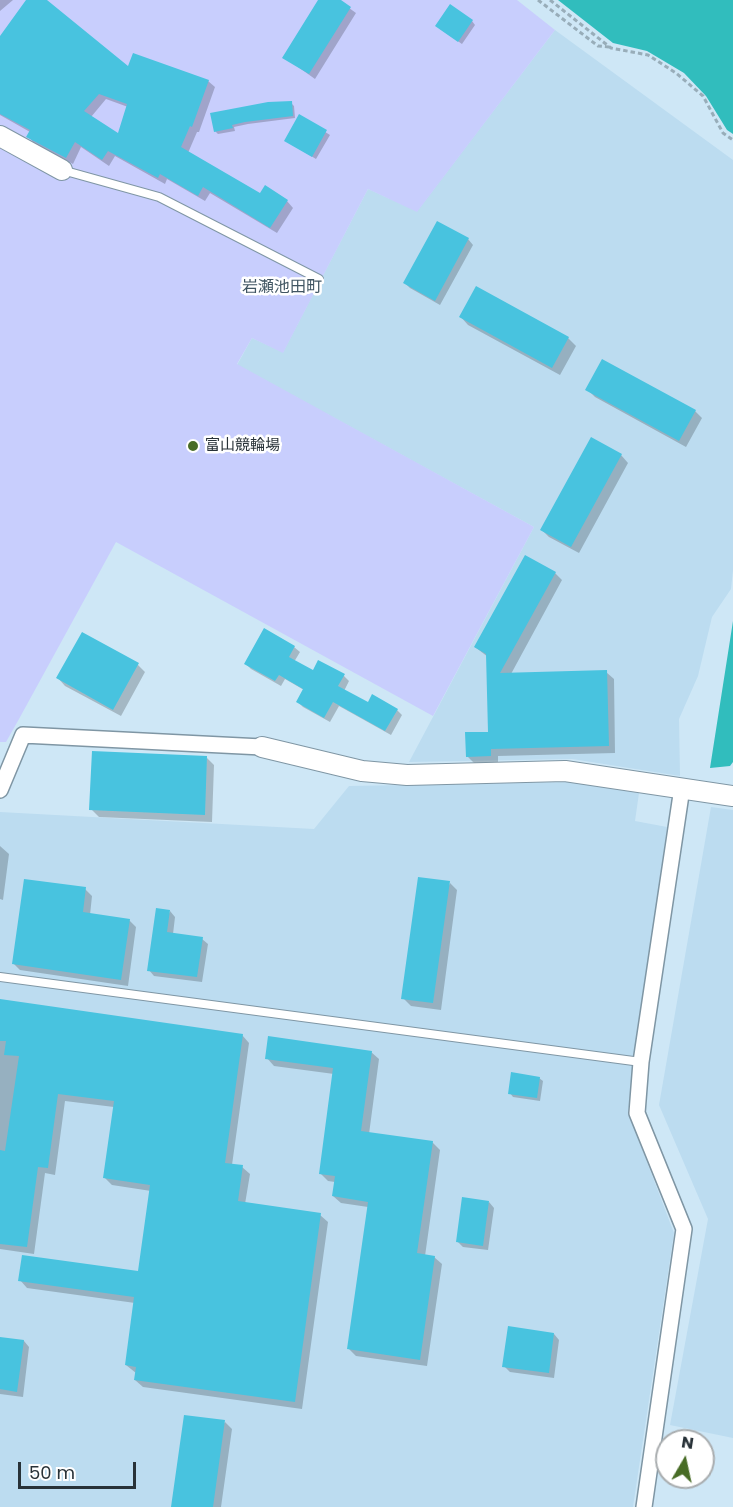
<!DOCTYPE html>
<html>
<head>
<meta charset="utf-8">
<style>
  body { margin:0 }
  #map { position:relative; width:733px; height:1507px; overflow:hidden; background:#cee7f6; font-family:Poppins,sans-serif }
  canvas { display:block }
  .north { position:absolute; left:655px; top:1429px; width:60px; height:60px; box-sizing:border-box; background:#fff; border:2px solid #a9adaf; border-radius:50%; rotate:9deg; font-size:16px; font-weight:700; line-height:24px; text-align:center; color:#283238 }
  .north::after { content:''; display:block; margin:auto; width:21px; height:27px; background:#486c26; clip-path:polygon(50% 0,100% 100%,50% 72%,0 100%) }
  .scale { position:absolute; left:18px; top:1462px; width:118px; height:27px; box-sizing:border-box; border:3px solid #283238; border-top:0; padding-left:8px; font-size:18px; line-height:21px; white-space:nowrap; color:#283238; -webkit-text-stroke:4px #fff; paint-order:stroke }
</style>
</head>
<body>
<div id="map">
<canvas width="733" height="1507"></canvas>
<div class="north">N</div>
<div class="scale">50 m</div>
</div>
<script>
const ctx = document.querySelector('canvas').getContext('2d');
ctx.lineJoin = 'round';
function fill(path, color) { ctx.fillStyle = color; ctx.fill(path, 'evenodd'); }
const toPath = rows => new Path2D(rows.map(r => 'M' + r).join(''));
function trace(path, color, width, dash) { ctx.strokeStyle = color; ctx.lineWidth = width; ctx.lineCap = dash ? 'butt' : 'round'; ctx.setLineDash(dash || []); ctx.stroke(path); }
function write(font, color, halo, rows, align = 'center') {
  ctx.font = font + ' Poppins,"Noto Sans JP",sans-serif'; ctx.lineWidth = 5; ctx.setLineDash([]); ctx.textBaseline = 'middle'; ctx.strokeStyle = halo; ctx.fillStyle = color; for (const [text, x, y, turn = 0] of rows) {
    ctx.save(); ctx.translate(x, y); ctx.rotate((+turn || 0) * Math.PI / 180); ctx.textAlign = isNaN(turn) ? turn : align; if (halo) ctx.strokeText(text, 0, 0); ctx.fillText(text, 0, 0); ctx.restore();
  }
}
const built = toPath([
  [555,30,733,160,733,570,731,589,712,617,698,676,679,719,680,776,572,759,409,762,534,527,237,365,252,338,283,352,368,189,417,211],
  [570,782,639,793,635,821,667,827,628,1112,674,1233,633,1507,0,1507,0,812,314,829,349,786],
  [711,807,733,810,733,1438,670,1425,708,1219,659,1105]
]);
const green = toPath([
  [0,0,517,0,555,30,417,212,368,189,283,353,252,338,237,364,534,527,433,716,116,542,19,719,6,742,0,742]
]);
const water = toPath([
  [558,0,733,0,733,134,727,130,706,96,684,73,647,51,613,43],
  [733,621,733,762,730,766,710,768]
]);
const shadow = toPath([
  [0,0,13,0,0,11],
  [28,0,45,0,128,69,208,81,215,87,199,132,197,132,188,153,260,195,287,201,293,208,277,233,210,193,205,201,167,179,165,184,115,156,109,166,81,147,73,164,34,143,28,136,30,132,0,115,0,38],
  [106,99,128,107,118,136,91,117],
  [320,0,338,0,356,13,315,79,284,57],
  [472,21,475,25,462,44,440,29],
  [291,103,294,106,295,118,248,124,234,127,235,131,218,134,215,131,212,114],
  [300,116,330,135,316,159,286,141],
  [468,239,473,245,440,305,410,288,405,283],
  [477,288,568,338,576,346,560,375,468,325,461,317],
  [587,389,695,411,702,418,686,447,595,397],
  [621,455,628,463,579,553,549,537,542,530],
  [555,573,562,580,511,674,606,672,614,679,615,753,498,756,498,763,475,764,467,756,490,733,488,657,475,647],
  [294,647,300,652,294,662,313,672,344,676,349,681,344,691,368,704,397,710,402,715,391,735,339,706,330,722,303,707,298,702,304,690,285,679,281,686,251,669,246,664],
  [138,665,145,672,121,716,65,686,58,678],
  [207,758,214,765,212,822,99,817,91,809],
  [0,846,9,854,3,900,0,899],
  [450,883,457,890,441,1010,411,1006,403,998],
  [85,889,92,896,90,915,129,920,136,927,128,986,20,970,13,963],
  [170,911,175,917,173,934,202,939,208,944,202,982,154,976,149,970],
  [0,1001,242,1035,249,1043,232,1165,242,1167,250,1174,245,1204,320,1215,328,1222,302,1409,143,1387,135,1380,136,1373,126,1365,135,1303,27,1288,20,1280,139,1273,151,1191,112,1185,105,1178,114,1107,65,1101,55,1175,45,1173,34,1254,0,1249],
  [371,1052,379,1059,369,1134,432,1142,440,1150,425,1256,434,1257,442,1264,427,1366,356,1356,349,1349,368,1207,341,1203,333,1196,335,1182,328,1181,320,1173,334,1074,274,1066,267,1058],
  [539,1078,543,1081,540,1101,513,1097,510,1093],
  [489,1202,494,1208,488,1250,463,1247,457,1241],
  [554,1334,559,1340,554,1378,510,1372,504,1366],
  [0,1338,24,1341,29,1347,23,1397,0,1394],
  [225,1422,232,1429,221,1507,173,1507]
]);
const building = toPath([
  [26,0,47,0,128,66,133,53,209,80,192,127,190,126,181,147,260,193,265,185,288,200,270,228,203,187,198,196,160,174,158,178,108,151,102,160,75,142,66,158,26,137,30,130,0,114,0,36],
  [99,94,127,104,118,133,84,111],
  [318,0,341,0,351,7,309,74,282,58],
  [450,4,473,20,458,42,435,26],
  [292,101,293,116,245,122,232,125,233,128,214,132,210,113,268,102],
  [299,114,327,130,312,157,284,141],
  [437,221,469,238,435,301,403,283],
  [476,286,569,337,552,368,459,317],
  [602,359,696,410,679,441,585,390],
  [591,437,622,454,571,547,540,530],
  [525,555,556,572,500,673,607,670,609,746,491,749,491,756,466,757,465,732,488,732,486,654,474,647],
  [264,628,295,646,289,657,313,670,318,660,345,674,338,686,368,702,372,694,398,709,385,731,333,702,324,718,296,702,303,689,279,675,275,681,244,664],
  [82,632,139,663,113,710,56,678],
  [92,751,207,756,205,815,89,810],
  [418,877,450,881,433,1003,401,999],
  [24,879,86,887,83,912,130,919,121,980,12,964],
  [156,908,170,910,167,932,203,937,197,977,147,971],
  [0,999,243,1034,225,1163,243,1165,238,1201,321,1213,295,1402,134,1380,136,1367,125,1365,134,1297,18,1281,22,1255,138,1271,150,1185,103,1178,114,1101,58,1094,48,1168,38,1167,27,1247,0,1244,0,1150,5,1151,19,1056,4,1055,6,1041,0,1041],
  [268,1036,372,1051,361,1131,433,1141,417,1253,435,1256,420,1360,347,1349,368,1202,332,1196,335,1176,319,1174,333,1068,265,1059],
  [511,1072,540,1077,537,1098,508,1094],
  [462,1197,489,1201,483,1246,456,1242],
  [508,1326,554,1333,549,1373,502,1367],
  [0,1337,24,1340,17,1392,0,1389],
  [184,1415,225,1420,213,1507,171,1507]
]);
const path = toPath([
  [538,0,598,46,609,47],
  [550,0,611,48,648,55,676,73,703,96,723,133,733,140]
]);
const lane = toPath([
  [62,170,159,197,319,279],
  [0,977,641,1062]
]);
const street = toPath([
  [0,790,23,735,262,747],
  [644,1507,684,1229,637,1113,641,1062,682,788]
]);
const secondary = toPath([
  [0,136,62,170],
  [262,747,362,771,407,775,565,771,733,796]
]);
const markers = [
  [193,446,6,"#486c26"]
];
const poiNames = [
  ["富山競輪場",205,446]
];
const neighbourhoodNames = [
  ["岩瀬池田町",282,288]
];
fill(built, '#bcdcf0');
fill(green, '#c8cefd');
fill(water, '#31bdbd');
fill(shadow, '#0003');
fill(building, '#48c3df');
trace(lane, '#7f96a4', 10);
trace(street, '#7f96a4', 18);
trace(secondary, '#7f96a4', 22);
trace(path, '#98adb9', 3, [4.5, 3]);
trace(lane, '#fff', 8);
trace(street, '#fff', 15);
trace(secondary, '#fff', 20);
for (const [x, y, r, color] of markers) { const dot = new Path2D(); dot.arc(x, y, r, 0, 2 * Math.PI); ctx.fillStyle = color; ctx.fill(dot); trace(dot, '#fff', 2); }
write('15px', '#283238', '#fff', poiNames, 'left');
write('16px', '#405562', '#fff', neighbourhoodNames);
</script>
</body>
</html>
